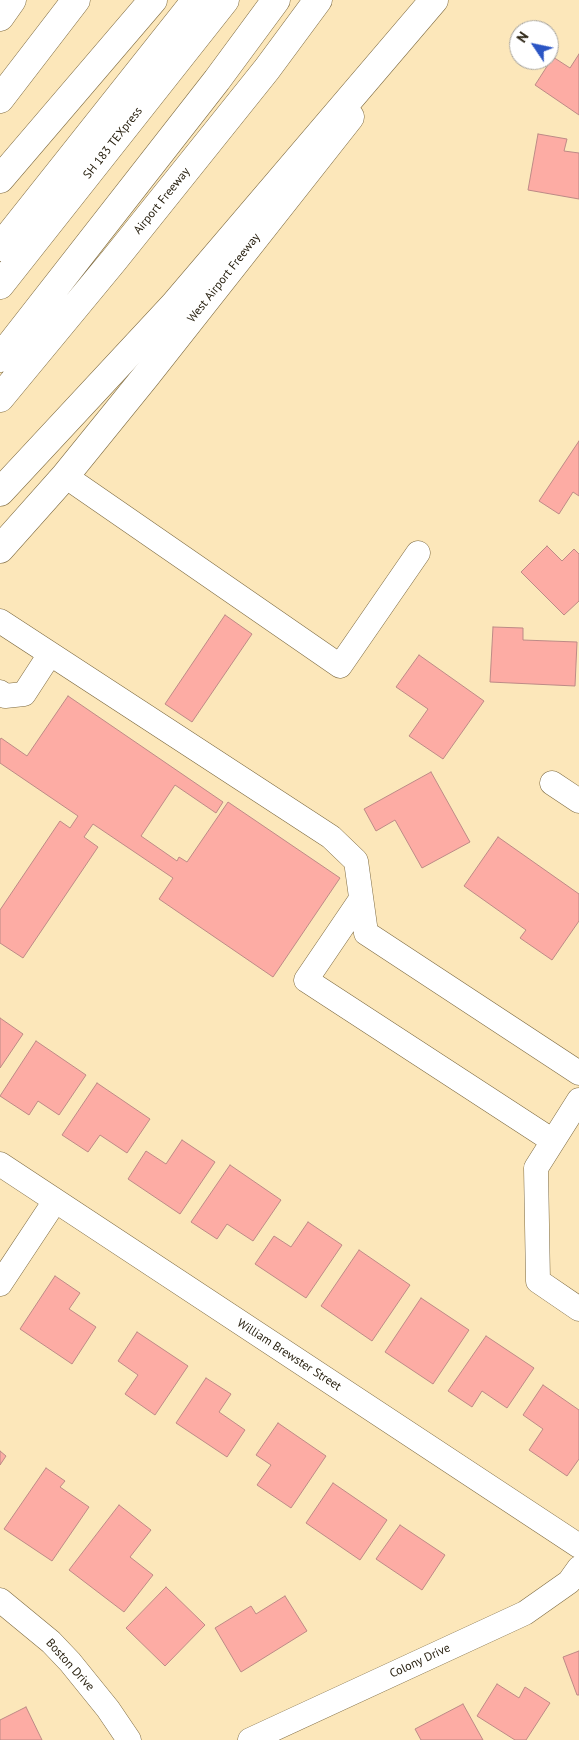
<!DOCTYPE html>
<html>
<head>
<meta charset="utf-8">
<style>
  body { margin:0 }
  #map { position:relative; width:579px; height:1740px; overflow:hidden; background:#fce7ba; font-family:"PT Sans",sans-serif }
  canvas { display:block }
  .north { position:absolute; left:509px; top:20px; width:50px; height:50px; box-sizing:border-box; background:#fff; border:1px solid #a7a49d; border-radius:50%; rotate:304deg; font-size:14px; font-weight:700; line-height:20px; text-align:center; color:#241c0b }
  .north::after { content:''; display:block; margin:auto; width:18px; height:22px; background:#2b55c4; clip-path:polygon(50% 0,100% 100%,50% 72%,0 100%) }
</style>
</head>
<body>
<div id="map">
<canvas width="579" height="1740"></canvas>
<div class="north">N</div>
</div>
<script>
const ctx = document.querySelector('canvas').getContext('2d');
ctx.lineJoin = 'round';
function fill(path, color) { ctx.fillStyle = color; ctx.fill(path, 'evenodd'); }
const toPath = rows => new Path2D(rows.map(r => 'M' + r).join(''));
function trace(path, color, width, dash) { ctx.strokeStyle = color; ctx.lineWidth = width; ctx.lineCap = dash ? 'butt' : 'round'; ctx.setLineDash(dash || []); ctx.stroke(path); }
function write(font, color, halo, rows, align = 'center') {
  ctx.font = font + ' "PT Sans",sans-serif'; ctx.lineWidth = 4.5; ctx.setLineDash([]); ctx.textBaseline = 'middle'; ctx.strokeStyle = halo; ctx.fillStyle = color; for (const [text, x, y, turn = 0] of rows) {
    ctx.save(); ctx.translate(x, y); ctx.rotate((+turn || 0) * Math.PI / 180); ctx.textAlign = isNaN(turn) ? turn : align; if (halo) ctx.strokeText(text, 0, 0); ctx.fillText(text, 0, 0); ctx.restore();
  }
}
const building = toPath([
  [579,54,579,115,535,85,553,57,570,68,579,54],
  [538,134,567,139,564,151,579,153,579,199,528,190,538,134],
  [579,441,579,496,573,492,559,514,539,501,579,441],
  [547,546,562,561,574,549,579,554,579,601,564,615,521,572,547,546],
  [225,615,252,634,192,722,165,704,225,615],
  [493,627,523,628,523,640,577,642,575,686,490,682,493,627],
  [419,655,484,701,443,759,409,736,428,709,396,687,419,655],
  [68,696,223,802,216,813,175,785,141,836,177,861,179,857,187,862,228,802,340,878,273,977,159,899,173,878,93,824,84,837,98,847,23,958,0,943,0,910,60,821,70,828,78,816,0,763,0,740,1,738,27,756,68,696],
  [431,772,470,842,422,868,395,820,376,831,364,809,431,772],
  [498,837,579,894,579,921,552,960,520,938,526,930,464,886,498,837],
  [0,1018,23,1034,0,1068,0,1018],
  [36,1041,86,1075,59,1115,38,1101,29,1115,0,1096,36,1041],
  [97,1083,150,1119,127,1153,100,1135,88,1152,62,1135,97,1083],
  [182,1140,215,1162,180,1214,128,1179,146,1151,166,1164,182,1140],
  [230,1165,281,1200,253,1241,227,1224,217,1239,191,1222,230,1165],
  [308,1222,342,1245,306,1298,255,1264,274,1236,291,1247,308,1222],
  [359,1250,410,1285,372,1341,321,1306,359,1250],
  [55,1276,80,1293,69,1309,96,1327,72,1364,20,1329,55,1276],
  [421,1298,469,1330,433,1384,385,1352,421,1298],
  [137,1332,188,1366,155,1415,125,1394,138,1375,118,1361,137,1332],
  [486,1336,534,1368,507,1408,482,1391,472,1407,448,1391,486,1336],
  [206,1378,231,1394,219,1412,245,1430,227,1457,176,1423,206,1378],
  [543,1385,579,1410,579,1459,567,1476,529,1450,543,1429,523,1415,543,1385],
  [278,1423,326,1456,291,1508,257,1485,271,1465,256,1455,278,1423],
  [0,1451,6,1456,0,1465,0,1451],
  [46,1468,65,1481,60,1487,89,1507,52,1561,4,1529,46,1468],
  [333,1483,387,1520,360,1560,306,1523,333,1483],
  [119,1505,151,1530,130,1557,153,1575,124,1612,69,1570,119,1505],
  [400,1525,445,1555,422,1590,376,1559,400,1525],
  [166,1587,205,1625,165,1666,126,1628,166,1587],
  [285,1596,307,1631,241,1672,215,1628,251,1606,256,1614,285,1596],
  [579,1651,579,1695,577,1695,563,1657,579,1651],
  [497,1684,519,1698,525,1687,550,1703,526,1740,515,1740,477,1716,497,1684],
  [463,1704,483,1740,421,1740,415,1729,463,1704],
  [26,1707,42,1740,0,1740,0,1720,26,1707]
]);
const minor = toPath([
  [65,476,340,666,418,553],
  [0,621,331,837,356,861,366,933,579,1073],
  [0,692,5,696,24,694,50,654],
  [552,783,579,801],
  [361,899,306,980,553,1141],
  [579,1100,536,1168,538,1281,579,1309],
  [0,1164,579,1546],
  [0,1284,55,1201],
  [0,1600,51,1642,70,1662,108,1709,129,1740],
  [250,1740,525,1613,569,1582,579,1568]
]);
const major = toPath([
  [0,549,65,476,146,376,350,117]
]);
const highway = toPath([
  [0,17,12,0],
  [0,99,76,0],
  [0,179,153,0],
  [0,247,196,0],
  [0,285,225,0],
  [0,358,217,80,276,0],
  [0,398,114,260,267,69,318,0],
  [0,492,174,305,434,0]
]);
const streetNames = [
  ["SH 183 TEXpress",113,143,-52],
  ["Airport Freeway",162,201,-51],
  ["West Airport Freeway",224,278,-52],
  ["William Brewster Street",289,1355,33],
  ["Colony Drive",420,1661,-25],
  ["Boston Drive",70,1665,48]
];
fill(building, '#fdaca4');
trace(building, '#bd8a86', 1);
trace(minor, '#7d6a41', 25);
trace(major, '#7d6a41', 29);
trace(highway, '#7d6a41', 29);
trace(minor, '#fff', 24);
trace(major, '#fff', 28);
trace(highway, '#fff', 28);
write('12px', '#241c0b', '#fff', streetNames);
</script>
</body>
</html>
